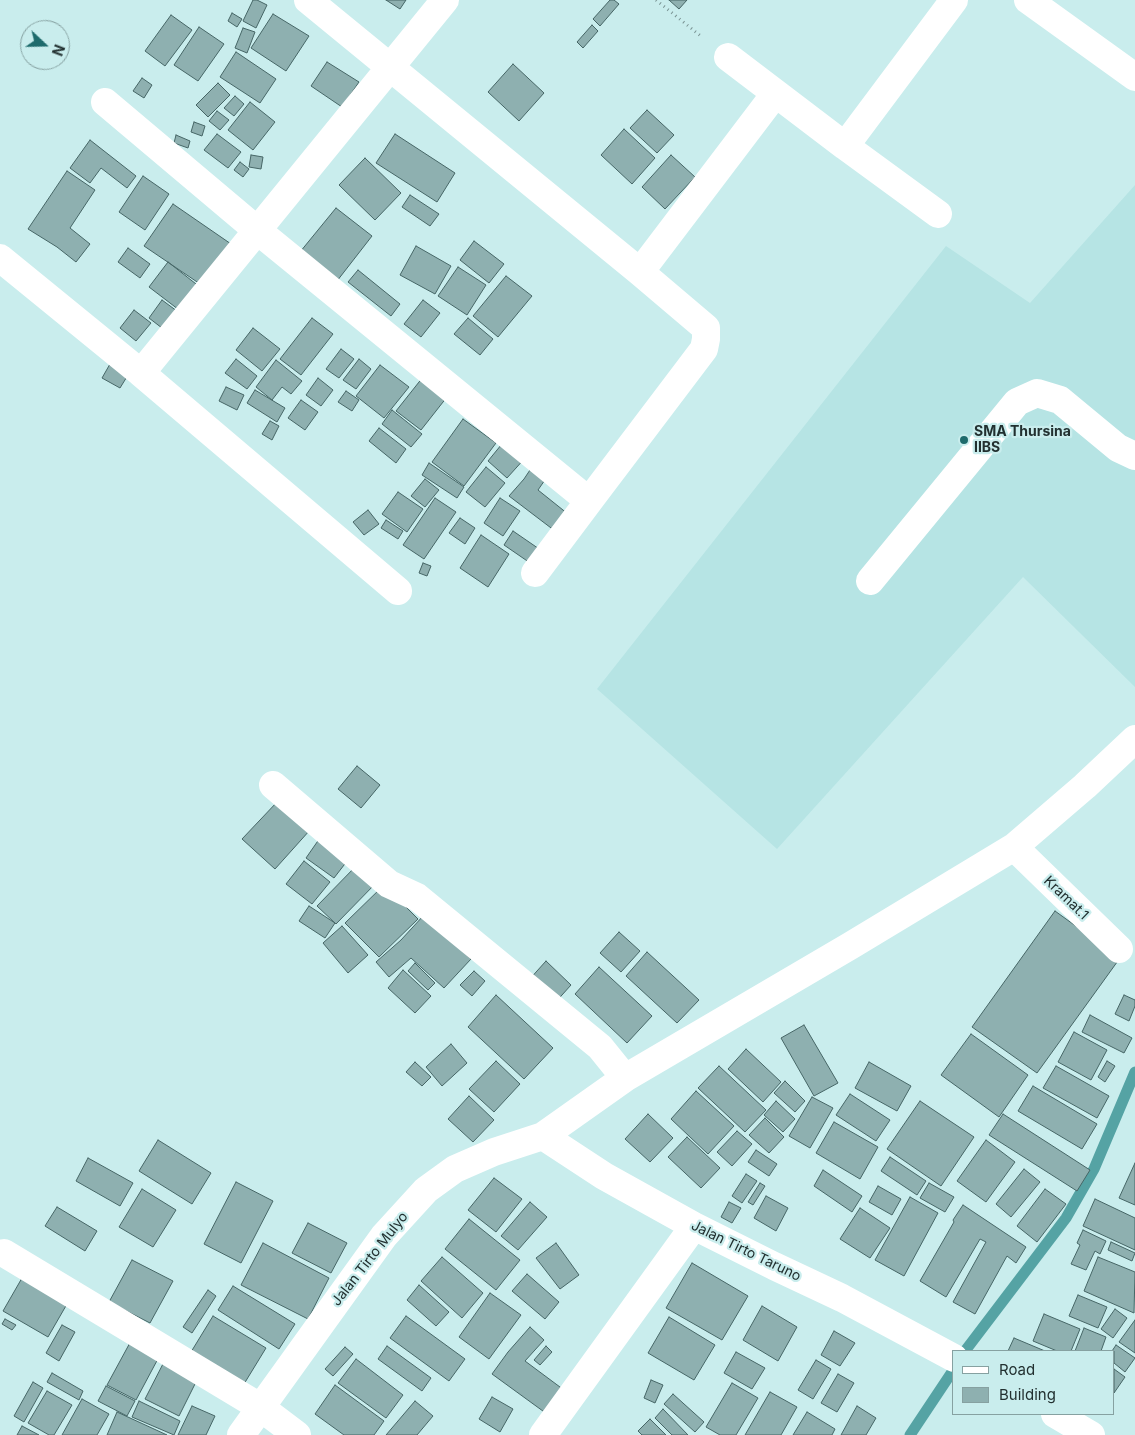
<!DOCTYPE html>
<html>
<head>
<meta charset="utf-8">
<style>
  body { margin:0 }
  #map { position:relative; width:1135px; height:1435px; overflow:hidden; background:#c9eded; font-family:Inter,sans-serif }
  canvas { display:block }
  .legend { position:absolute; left:952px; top:1350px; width:162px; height:65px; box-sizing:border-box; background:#c9eded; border:1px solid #86a1a1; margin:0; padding:6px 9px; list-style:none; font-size:15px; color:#223030 }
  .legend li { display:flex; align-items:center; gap:10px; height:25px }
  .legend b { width:25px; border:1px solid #86a1a1 }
  .north { position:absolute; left:20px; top:20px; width:50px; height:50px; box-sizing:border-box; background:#c9eded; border:1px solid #86a1a1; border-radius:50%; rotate:111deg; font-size:14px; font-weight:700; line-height:20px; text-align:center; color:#223030 }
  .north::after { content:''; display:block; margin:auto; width:18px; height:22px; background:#1e6b6c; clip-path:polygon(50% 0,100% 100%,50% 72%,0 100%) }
</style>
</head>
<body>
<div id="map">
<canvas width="1135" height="1435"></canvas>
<ul class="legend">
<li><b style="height:6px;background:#fff"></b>Road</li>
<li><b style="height:14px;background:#8eb0b0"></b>Building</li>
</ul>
<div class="north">N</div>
</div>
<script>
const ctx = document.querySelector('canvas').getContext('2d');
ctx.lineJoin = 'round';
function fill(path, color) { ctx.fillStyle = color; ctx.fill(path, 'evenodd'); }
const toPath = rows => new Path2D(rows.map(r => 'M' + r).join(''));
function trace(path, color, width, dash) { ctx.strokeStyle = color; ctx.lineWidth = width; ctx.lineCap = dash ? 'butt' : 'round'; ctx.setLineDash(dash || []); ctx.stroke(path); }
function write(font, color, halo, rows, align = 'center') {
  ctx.font = font + ' Inter,sans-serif'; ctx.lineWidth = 4.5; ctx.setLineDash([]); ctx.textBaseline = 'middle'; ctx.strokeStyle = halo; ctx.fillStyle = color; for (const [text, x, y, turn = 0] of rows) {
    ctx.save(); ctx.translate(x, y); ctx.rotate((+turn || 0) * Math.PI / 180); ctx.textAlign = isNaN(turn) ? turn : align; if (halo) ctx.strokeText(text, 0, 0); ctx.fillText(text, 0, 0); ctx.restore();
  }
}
const built = toPath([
  [1135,185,1135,687,1023,577,777,849,597,689,946,246,1030,303]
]);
const stream = toPath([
  [965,1351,1066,1218,1094,1169,1135,1072],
  [910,1435,954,1369]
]);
const building = toPath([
  [253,0,257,0,267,5,256,28,243,21,253,0],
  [386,0,406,0,400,9,386,0],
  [610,0,614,0,619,4,600,26,593,19,610,0],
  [669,0,687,0,679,9,669,0],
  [232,13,242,19,237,27,228,21,232,13],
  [273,14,309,36,286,71,251,48,273,14],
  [171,15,192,30,165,66,145,51,171,15],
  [592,25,598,31,583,48,577,42,592,25],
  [199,27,224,44,198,81,174,65,199,27],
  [243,28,255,32,247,53,235,48,243,28],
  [236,52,276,79,260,103,220,77,236,52],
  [327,62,359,82,342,107,311,86,327,62],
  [513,64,544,93,519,121,488,92,513,64],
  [142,78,152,85,144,98,133,91,142,78],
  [218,83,230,95,208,117,196,105,218,83],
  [235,96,244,104,234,116,224,108,235,96],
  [250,102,275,122,253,150,228,130,250,102],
  [647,110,674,135,657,153,630,128,647,110],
  [217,111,229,120,220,130,209,121,217,111],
  [194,122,205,126,202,136,191,132,194,122],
  [624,129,655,158,632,184,601,155,624,129],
  [217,134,241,152,228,168,204,150,217,134],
  [395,134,455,173,437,202,376,163,395,134],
  [176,135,190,141,188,148,174,143,176,135],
  [90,140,136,176,127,188,101,168,90,183,70,168,90,140],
  [251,155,263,157,261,169,249,167,251,155],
  [671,155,695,177,665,209,642,187,671,155],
  [365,158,401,193,375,220,339,185,365,158],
  [240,162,249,169,243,177,234,170,240,162],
  [67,171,95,190,70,228,90,244,76,262,57,247,28,229,67,171],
  [143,176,169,194,145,230,119,212,143,176],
  [410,195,439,214,430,226,402,207,410,195],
  [173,204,234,246,206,288,144,246,173,204],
  [336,208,372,236,337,281,300,252,336,208],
  [474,241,504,264,489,283,460,260,474,241],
  [416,246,451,266,435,294,400,275,416,246],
  [128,248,150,264,140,278,118,262,128,248],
  [168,262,205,291,187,316,149,287,168,262],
  [458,267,486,285,467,315,438,296,458,267],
  [358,270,400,304,391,316,348,282,358,270],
  [506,276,532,296,498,337,473,316,506,276],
  [162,300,185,317,171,335,149,318,162,300],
  [423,300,440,313,421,337,404,324,423,300],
  [134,310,151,323,136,341,120,328,134,310],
  [312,318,333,334,301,375,280,359,312,318],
  [468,318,493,339,480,355,454,334,468,318],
  [253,328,280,349,262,371,236,350,253,328],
  [341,349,354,359,339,378,326,369,341,349],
  [236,359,257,376,247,389,225,373,236,359],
  [359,359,371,369,356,389,343,380,359,359],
  [276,360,302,381,291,394,282,387,272,400,256,387,276,360],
  [110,364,128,375,120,388,102,378,110,364],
  [380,365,409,387,384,418,356,396,380,365],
  [423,377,447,397,421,430,396,411,423,377],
  [318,378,333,390,321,406,306,395,318,378],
  [226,387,244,395,237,410,219,401,226,387],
  [255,390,285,408,277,422,247,403,255,390],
  [346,391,359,400,352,411,338,402,346,391],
  [301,400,318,412,305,430,288,418,301,400],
  [392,410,422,434,411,447,382,424,392,410],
  [463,419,496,443,464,486,432,462,463,419],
  [270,421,279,426,272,440,262,434,270,421],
  [379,428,406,449,396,463,369,441,379,428],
  [506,439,526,457,507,478,488,461,506,439],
  [429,463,464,487,457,498,422,475,429,463],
  [534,464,549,474,538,490,568,514,555,531,509,496,524,479,534,464],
  [486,467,505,483,485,507,466,492,486,467],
  [425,479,439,490,425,507,411,496,425,479],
  [398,492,423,509,407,532,382,514,398,492],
  [435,498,456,512,424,559,403,545,435,498],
  [500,498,520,511,503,536,484,523,500,498],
  [368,510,379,524,364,535,353,522,368,510],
  [460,518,475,528,465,544,449,533,460,518],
  [386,520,403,531,398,539,381,528,386,520],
  [513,531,545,553,536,567,504,545,513,531],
  [481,535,509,554,488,587,460,568,481,535],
  [423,563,431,566,427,576,419,573,423,563],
  [357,766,380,785,361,808,338,789,357,766],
  [278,801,310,830,275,869,242,839,278,801],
  [322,835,351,856,334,878,306,858,322,835],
  [304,861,330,882,312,904,286,884,304,861],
  [358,864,377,882,336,924,317,906,358,864],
  [384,885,418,919,379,957,345,923,384,885],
  [309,906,335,923,325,938,299,921,309,906],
  [1055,911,1120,958,1037,1073,972,1027,1055,911],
  [424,915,471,959,444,988,411,958,389,977,376,962,401,940,424,915],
  [342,926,368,955,348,973,323,943,342,926],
  [619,932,640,951,621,972,600,953,619,932],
  [647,952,699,1000,677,1023,626,976,647,952],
  [546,961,571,985,553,1005,528,981,546,961],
  [415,963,435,983,428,990,408,971,415,963],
  [599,967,652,1016,627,1043,575,994,599,967],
  [403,970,431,996,415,1013,388,988,403,970],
  [474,971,485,981,472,996,460,985,474,971],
  [496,995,553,1048,524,1079,468,1027,496,995],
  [1124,995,1135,1000,1135,1006,1129,1021,1115,1014,1124,995],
  [1090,1015,1132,1038,1124,1053,1082,1032,1090,1015],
  [804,1025,838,1083,814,1096,781,1038,804,1025],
  [1074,1032,1107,1050,1091,1080,1058,1062,1074,1032],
  [971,1034,1028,1075,999,1117,941,1075,971,1034],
  [451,1044,467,1063,442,1086,426,1067,451,1044],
  [746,1049,781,1082,763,1102,728,1069,746,1049],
  [496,1061,520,1084,494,1112,469,1089,496,1061],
  [1107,1061,1115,1066,1105,1082,1098,1077,1107,1061],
  [415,1062,431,1077,422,1086,406,1072,415,1062],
  [869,1062,911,1086,897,1111,855,1088,869,1062],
  [719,1066,766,1110,745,1132,698,1088,719,1066],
  [1056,1066,1109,1096,1097,1118,1043,1088,1056,1066],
  [785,1081,805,1101,795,1112,774,1093,785,1081],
  [1033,1086,1097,1124,1082,1149,1018,1111,1033,1086],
  [696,1091,734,1126,708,1154,671,1119,696,1091],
  [850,1094,890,1120,876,1141,836,1115,850,1094],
  [469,1096,494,1120,473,1142,448,1119,469,1096],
  [812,1097,833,1108,810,1148,789,1136,812,1097],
  [776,1101,795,1119,783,1132,764,1115,776,1101],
  [920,1101,974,1137,941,1186,887,1149,920,1101],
  [648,1114,673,1138,650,1162,625,1139,648,1114],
  [1003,1114,1090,1170,1077,1191,989,1135,1003,1114],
  [765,1118,784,1137,769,1153,749,1135,765,1118],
  [834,1122,878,1147,860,1179,816,1153,834,1122],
  [737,1131,752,1144,732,1166,717,1152,737,1131],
  [687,1137,720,1168,701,1188,668,1157,687,1137],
  [158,1140,211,1173,192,1204,139,1171,158,1140],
  [986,1140,1015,1162,986,1202,957,1181,986,1140],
  [756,1150,777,1164,769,1176,748,1162,756,1150],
  [890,1157,926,1181,917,1195,881,1171,890,1157],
  [88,1158,133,1183,120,1206,76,1181,88,1158],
  [1135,1163,1135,1205,1119,1198,1135,1163],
  [1024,1169,1040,1182,1011,1217,996,1204,1024,1169],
  [823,1170,862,1196,852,1212,814,1186,823,1170],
  [746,1174,757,1181,742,1203,732,1196,746,1174],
  [494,1178,522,1199,496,1232,468,1210,494,1178],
  [236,1182,273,1201,241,1263,204,1244,236,1182],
  [760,1183,765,1186,753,1205,748,1202,760,1183],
  [929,1183,954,1197,945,1212,920,1198,929,1183],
  [878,1186,901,1199,892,1215,869,1202,878,1186],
  [142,1189,176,1210,153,1247,119,1227,142,1189],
  [1045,1189,1066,1204,1037,1242,1017,1226,1045,1189],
  [766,1196,788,1208,776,1231,754,1218,766,1196],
  [910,1197,938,1213,904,1276,875,1260,910,1197],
  [1095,1199,1135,1218,1135,1250,1083,1226,1095,1199],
  [530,1202,547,1217,518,1250,501,1236,530,1202],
  [729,1202,741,1208,732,1223,721,1217,729,1202],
  [963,1205,1026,1247,1016,1263,1007,1256,975,1314,953,1302,986,1242,980,1239,946,1297,920,1281,954,1222,953,1220,963,1205],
  [57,1207,97,1231,85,1251,45,1226,57,1207],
  [860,1208,890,1228,870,1258,840,1239,860,1208],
  [469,1219,520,1260,496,1290,445,1249,469,1219],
  [308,1223,347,1243,331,1273,292,1253,308,1223],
  [1083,1230,1106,1241,1100,1254,1095,1251,1086,1270,1071,1264,1080,1245,1077,1243,1083,1230],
  [1111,1242,1135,1253,1132,1261,1108,1250,1111,1242],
  [263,1243,329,1278,308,1319,241,1285,263,1243],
  [556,1243,579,1275,560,1289,536,1258,556,1243],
  [442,1257,483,1293,462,1318,421,1281,442,1257],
  [1098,1257,1135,1272,1134,1313,1084,1291,1098,1257],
  [132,1260,173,1281,150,1323,109,1302,132,1260],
  [692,1263,748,1296,722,1340,666,1308,692,1263],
  [527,1274,559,1302,545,1319,512,1291,527,1274],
  [22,1278,67,1304,48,1337,3,1311,22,1278],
  [419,1285,449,1312,436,1326,407,1300,419,1285],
  [233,1286,295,1324,279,1349,218,1310,233,1286],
  [208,1290,216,1296,192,1333,183,1327,208,1290],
  [490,1293,521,1315,489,1359,459,1337,490,1293],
  [1078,1295,1107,1307,1098,1328,1069,1316,1078,1295],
  [762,1306,797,1327,778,1361,743,1340,762,1306],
  [1115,1309,1127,1318,1113,1338,1101,1329,1115,1309],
  [1044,1314,1080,1329,1071,1351,1057,1351,1033,1341,1044,1314],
  [213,1316,266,1348,244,1384,191,1352,213,1316],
  [406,1316,465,1359,449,1381,390,1338,406,1316],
  [669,1317,715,1345,694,1380,648,1353,669,1317],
  [5,1319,16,1325,12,1330,2,1324,5,1319],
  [1135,1320,1135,1353,1119,1342,1135,1320],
  [62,1325,75,1332,59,1361,46,1353,62,1325],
  [530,1327,544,1340,525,1361,564,1390,547,1414,492,1374,508,1352,530,1327],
  [1084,1328,1106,1337,1101,1351,1075,1351,1084,1328],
  [834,1331,855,1343,840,1366,821,1355,834,1331],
  [1014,1338,1045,1351,1008,1351,1014,1338],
  [132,1339,160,1355,136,1400,107,1385,132,1339],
  [1116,1345,1135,1358,1125,1372,1114,1363,1114,1351,1112,1351,1116,1345],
  [387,1346,431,1378,422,1391,378,1359,387,1346],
  [546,1346,552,1352,540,1365,534,1360,546,1346],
  [345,1347,353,1354,333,1376,325,1369,345,1347],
  [736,1352,765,1368,752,1389,724,1373,736,1352],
  [166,1358,199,1376,179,1416,145,1399,166,1358],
  [356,1359,403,1395,386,1418,338,1383,356,1359],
  [816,1360,831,1369,813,1399,798,1390,816,1360],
  [1114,1369,1125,1377,1114,1393,1114,1369],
  [52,1373,83,1391,79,1400,47,1382,52,1373],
  [838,1374,854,1383,837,1412,821,1403,838,1374],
  [651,1380,663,1385,655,1403,644,1398,651,1380],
  [33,1382,43,1388,24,1422,14,1416,33,1382],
  [732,1383,758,1398,736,1435,720,1435,706,1427,732,1383],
  [335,1385,384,1421,374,1435,344,1435,315,1414,335,1385],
  [106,1386,135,1401,127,1416,98,1401,106,1386],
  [47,1391,72,1405,54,1435,49,1435,28,1423,47,1391],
  [770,1392,797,1407,781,1435,745,1435,770,1392],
  [673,1394,704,1422,695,1432,664,1404,673,1394],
  [492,1397,513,1409,500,1432,479,1419,492,1397],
  [82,1399,109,1414,97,1435,62,1435,82,1399],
  [139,1401,180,1421,174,1435,132,1417,139,1401],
  [415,1401,433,1416,417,1435,386,1435,415,1401],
  [192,1406,215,1416,206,1435,178,1435,192,1406],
  [857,1406,876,1418,866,1435,841,1435,857,1406],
  [663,1409,688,1435,672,1435,655,1418,663,1409],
  [117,1412,167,1435,107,1435,117,1412],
  [807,1412,835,1429,832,1435,793,1435,807,1412],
  [650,1419,666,1435,642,1435,638,1431,650,1419],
  [22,1426,39,1435,17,1435,22,1426]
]);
const path = toPath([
  [656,0,702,37]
]);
const minor = toPath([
  [1028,0,1135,77],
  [728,57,845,146,954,0],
  [105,102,258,231,589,501,704,349,706,339,706,328,640,272,308,0],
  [845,146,938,214],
  [0,258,141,373],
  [640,272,775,94],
  [535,573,589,501],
  [870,581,1017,402,1037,393,1060,400,1118,448,1135,456],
  [398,591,141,373,445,0],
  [273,785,389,884,417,897,600,1047,625,1078],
  [1014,847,1119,949],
  [543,1136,604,1176,694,1226,774,1266,842,1298,954,1358],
  [4,1253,260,1407,297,1435],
  [1055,1414,1091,1435],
  [241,1435,384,1236,426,1190,455,1169,494,1152,543,1136,625,1078,850,946,1014,847,1085,786,1135,739],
  [543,1435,694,1226]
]);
const markers = [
  [964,440,5,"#1e6b6c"]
];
const poiNames = [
  ["SMA Thursina",974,432],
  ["IIBS",974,448]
];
const streetNames = [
  ["Kramat.1",1066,898,44],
  ["Jalan Tirto Taruno",746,1251,26],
  ["Jalan Tirto Mulyo",370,1259,-52]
];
fill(built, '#b6e4e4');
trace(stream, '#55a3a4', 11);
fill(building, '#8eb0b0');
trace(building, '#466666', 1);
trace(path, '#7a9494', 3, [1, 4]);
trace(minor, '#fff', 28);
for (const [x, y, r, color] of markers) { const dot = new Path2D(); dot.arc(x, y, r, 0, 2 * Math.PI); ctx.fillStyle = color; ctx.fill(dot); trace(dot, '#c9eded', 2); }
write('bold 14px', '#223030', '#c9eded', poiNames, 'left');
write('14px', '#223030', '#c9eded', streetNames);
</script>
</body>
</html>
